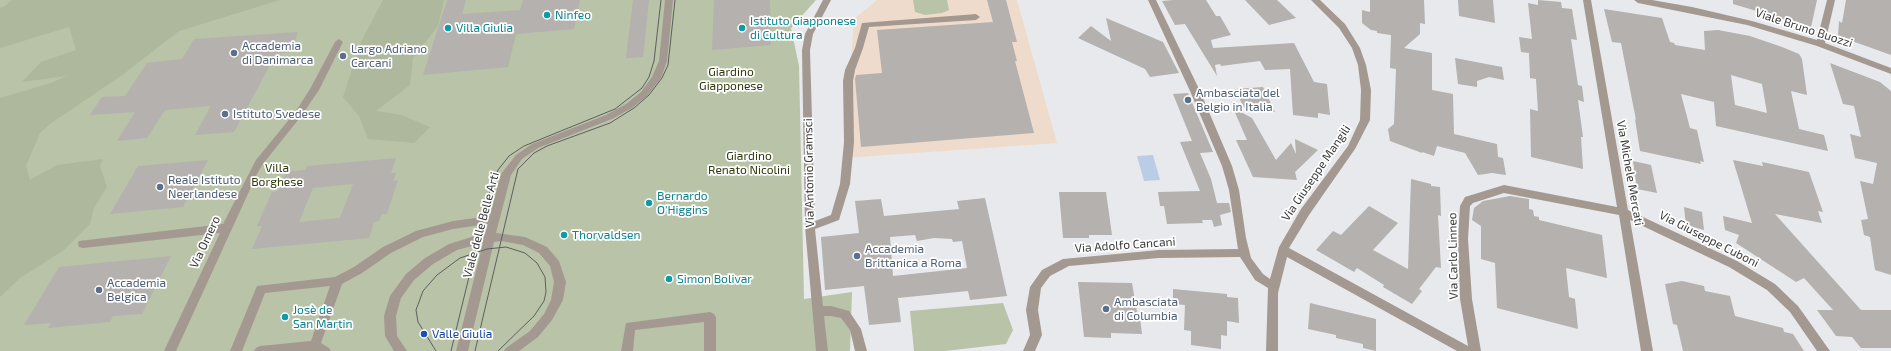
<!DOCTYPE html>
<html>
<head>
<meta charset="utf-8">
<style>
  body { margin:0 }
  canvas { display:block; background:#e7e9ec }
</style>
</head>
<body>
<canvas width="1891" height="351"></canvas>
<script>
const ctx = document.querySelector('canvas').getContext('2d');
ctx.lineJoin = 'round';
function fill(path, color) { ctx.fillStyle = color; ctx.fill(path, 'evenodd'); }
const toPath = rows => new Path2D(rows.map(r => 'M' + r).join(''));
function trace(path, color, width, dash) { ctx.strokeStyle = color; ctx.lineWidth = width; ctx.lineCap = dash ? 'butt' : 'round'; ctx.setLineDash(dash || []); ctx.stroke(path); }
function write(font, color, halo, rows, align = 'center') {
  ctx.font = font + ' "Exo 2",sans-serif'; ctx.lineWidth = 3.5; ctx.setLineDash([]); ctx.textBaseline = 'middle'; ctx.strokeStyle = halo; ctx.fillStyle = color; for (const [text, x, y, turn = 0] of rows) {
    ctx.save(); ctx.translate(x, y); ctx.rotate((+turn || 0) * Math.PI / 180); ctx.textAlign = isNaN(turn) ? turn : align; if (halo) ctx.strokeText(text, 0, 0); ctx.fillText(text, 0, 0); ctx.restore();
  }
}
const education = toPath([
  [877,0,1017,0,1057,143,844,158,854,19]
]);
const green = toPath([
  [0,0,816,0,791,28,799,66,804,299,852,292,850,351,0,351],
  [913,0,947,0,949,10,942,13,925,15,915,12],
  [1003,303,1013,330,1006,344,945,351,914,351,910,311]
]);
const forest = toPath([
  [12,0,280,0,179,31,125,73,50,124,40,133,26,166,30,180,57,165,103,159,100,166,107,187,94,208,90,224,64,250,20,278,0,297,0,98,51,83,67,76,22,82,41,62,76,50,69,27,0,48,0,8,5,6],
  [383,0,444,0,438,26,413,58,410,85,376,111,402,115,430,127,414,143,368,139,359,116,343,97,361,42]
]);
const water = toPath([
  [1153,155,1160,180,1144,181,1137,156]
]);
const building = toPath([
  [447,0,466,0,462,14,520,10,523,0,580,0,574,29,516,34,508,67,423,75],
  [633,0,649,0,643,57,626,58],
  [714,0,770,0,771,45,712,50],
  [987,0,1006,0,1017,42,1012,42,1017,61,1015,61,1034,133,861,147,855,79,856,75,882,73,877,30,993,22],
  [1174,0,1206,0,1216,16,1220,16,1231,35,1211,40,1213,48,1294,43,1314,82,1327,84,1330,115,1318,113,1318,118,1293,115,1290,69,1265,70,1260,61,1221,66,1220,64,1215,65,1217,76,1185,24,1175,25,1162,1],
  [1245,0,1277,0,1296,18,1269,25],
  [1370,0,1424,0,1425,24,1420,23,1420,34,1404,48,1432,53,1432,90,1453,94,1454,134,1497,144,1498,157,1503,158,1506,175,1492,173,1478,175,1465,153,1437,146,1434,156,1422,152,1422,153,1390,141,1388,129,1394,124,1396,69,1390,68,1391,35,1377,33,1377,31,1371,30,1362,23,1362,10,1370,12],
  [1458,0,1493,0,1495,23,1459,16],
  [1538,0,1561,2,1562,8,1572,9,1577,40,1571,39,1578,85,1582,86,1584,102,1578,100,1583,137,1581,137,1583,169,1531,157,1530,109,1538,111,1536,79,1530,78,1529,53,1521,52,1519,37,1532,39,1528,3,1538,5],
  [1733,0,1817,0,1811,27,1733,4],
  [1846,0,1891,0,1891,55,1838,36,1839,21,1842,23],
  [1604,9,1662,18,1670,42,1674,43,1675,45,1705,50,1704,31,1718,30,1750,36,1782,47,1799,54,1802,59,1807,95,1791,91,1799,129,1824,135,1828,151,1716,126,1714,102,1681,94,1690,128,1697,130,1704,162,1700,161,1701,164,1640,151,1635,119,1636,120,1621,43,1612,42],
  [1731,75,1762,84,1767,113,1735,105],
  [1106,18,1163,42,1179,73,1150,77,1145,69,1078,38,1091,26,1111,41],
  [298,32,291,52,275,54,270,65,234,132,195,135,211,106,165,110,147,138,117,141,135,112,90,115,102,97,125,96,147,63,182,59,194,39],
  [1455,58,1502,67,1504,80,1489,77,1477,81,1477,87,1458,84],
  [1830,63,1880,82,1891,91,1891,275,1875,270,1870,237,1864,235,1861,220,1868,219,1860,181,1873,184,1877,163,1855,158,1850,134,1861,137,1854,106,1843,104],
  [1263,87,1275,112,1244,108,1235,89],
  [1188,93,1213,152,1200,153,1211,179,1217,203,1229,203,1231,212,1220,215,1222,225,1214,227,1212,220,1202,220,1203,223,1167,224,1164,206,1160,206,1158,192,1200,191,1180,142,1192,141,1173,94],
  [1233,108,1252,118,1276,160,1291,143,1296,154,1295,139,1318,150,1295,172,1297,180,1253,177,1236,140,1247,140],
  [396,158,391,173,396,173,393,181,398,180,387,214,382,214,379,221,374,222,369,238,252,249,262,226,257,226,272,192,278,191,286,172,305,170,307,166],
  [353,184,340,218,299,222,313,188],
  [208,160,183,207,110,214,138,166],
  [1733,160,1763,166,1762,162,1809,172,1823,212,1818,211,1822,223,1775,214,1861,310,1891,310,1891,348,1861,348,1852,337,1836,336,1817,310,1833,310,1804,278,1796,282,1736,243,1739,235,1725,230,1723,216,1752,223],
  [1633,161,1651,165,1657,193,1637,189],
  [1411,179,1431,184,1431,186,1440,187,1441,216,1438,215,1441,268,1436,267,1419,289,1422,291,1412,304,1383,287,1384,285,1357,268,1354,272,1316,250,1333,231,1341,235,1369,206,1398,223,1373,250,1408,269],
  [1059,192,1106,192,1112,235,1089,235,1089,238,1063,238],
  [1510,196,1529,199,1529,209,1533,210,1534,216,1539,217,1539,220,1602,235,1607,278,1566,268,1569,297,1575,299,1578,329,1497,308,1495,263,1481,259,1481,226,1472,220,1474,208,1483,201],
  [985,198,1007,296,970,300,968,291,898,298,901,322,869,325,864,286,825,290,821,237,859,233,855,201,881,199,884,216,959,209,957,201],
  [915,235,917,241,934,238,952,239,953,242,962,241,967,268,893,276,890,237],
  [1684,207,1702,212,1704,230,1686,225],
  [171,256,142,314,113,316,110,322,48,328,51,323,24,325,59,267],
  [1682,281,1704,286,1705,291,1730,296,1735,316,1783,328,1784,332,1793,334,1804,351,1683,351,1677,325,1673,324,1665,284],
  [1078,282,1132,283,1138,318,1140,318,1142,334,1111,333,1111,338,1084,337],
  [1173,289,1227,294,1227,297,1238,298,1239,323,1227,321,1227,336,1221,335,1221,349,1191,345,1191,331,1184,330,1185,305,1173,304],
  [1310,303,1376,319,1376,351,1363,348,1363,344,1336,338,1336,335,1308,329]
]);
const minor = toPath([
  [665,0,673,0,667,61,661,78,647,96,632,108,612,119,538,148,522,159,511,175,496,233,525,237,547,247,559,261,566,282,563,300,552,320,538,337,519,351,504,351,506,348,530,331,544,314,551,300,554,282,550,266,539,253,523,245,501,241,494,242,468,351,456,351,483,243,457,250,433,264,414,280,401,298,396,316,397,336,407,351,394,351,385,336,384,316,390,296,406,274,425,258,449,244,478,235,485,234,488,224,453,229,423,237,391,253,362,273,342,284,321,343,329,348,331,351,254,351,256,348,260,346,311,341,330,286,265,293,242,351,230,351,257,286,335,277,354,267,383,247,416,231,453,221,490,216,501,174,516,155,532,144,606,115,626,104,641,92,652,77,659,61,665,0],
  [823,0,831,0,813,34,810,50,815,221,831,215,840,184,844,142,843,81,845,70,855,48,862,23,976,14,980,17,976,20,869,27,863,48,855,70,853,81,854,142,850,184,839,220,815,229,823,306,831,306,849,311,861,329,867,351,855,351,850,330,841,318,831,316,824,316,828,351,816,351,805,227,802,50,805,34,823,0],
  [1148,0,1156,0,1200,91,1232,166,1239,190,1246,238,1251,258,1263,274,1270,279,1279,247,1301,209,1348,146,1360,120,1361,90,1358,65,1352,48,1339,28,1311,0,1320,0,1345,24,1360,48,1366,65,1371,90,1370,120,1355,149,1309,215,1289,248,1468,346,1460,299,1458,239,1460,206,1465,197,1504,185,1617,207,1583,0,1591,0,1628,210,1737,261,1775,284,1798,306,1830,351,1817,351,1790,312,1767,290,1729,267,1630,220,1653,351,1641,351,1619,215,1504,193,1473,203,1470,206,1468,239,1472,299,1481,351,1457,351,1287,257,1278,293,1278,351,1266,351,1268,288,1255,280,1240,257,1159,258,1069,266,1050,276,1041,288,1038,310,1042,335,1035,351,1023,351,1030,335,1026,310,1030,287,1042,270,1063,259,1159,250,1238,249,1229,190,1222,166,1190,91,1148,0],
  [1634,0,1652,0,1692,7,1752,21,1817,40,1827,0,1835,0,1825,43,1891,68,1891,74,1817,46,1747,25,1638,3,1634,0],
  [339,39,343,42,319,90,302,115,263,164,257,174,176,351,164,351,220,233,83,248,79,247,78,244,79,241,223,224,256,160,296,111,310,89,335,42,339,39],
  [710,312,714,314,716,317,716,351,704,351,704,322,635,330,633,351,621,351,626,323,710,312]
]);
const tram = toPath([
  [436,351,418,322,416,310,423,291,437,275,460,258,487,249,506,247,525,253,537,263,545,277,546,292,544,301,534,316,498,351],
  [451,351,491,186,498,170,509,156,524,146,615,109,642,88,649,77,654,61,661,0],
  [475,351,518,169,534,153,547,146,610,123,634,108,649,95,662,78,668,65,675,0]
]);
const markers = [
  [547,15,4,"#0f9aa8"],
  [448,28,4,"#0f9aa8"],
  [742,28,4,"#0f9aa8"],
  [234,53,4,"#5c6f8a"],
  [343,56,4,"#5c6f8a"],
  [1188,100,4,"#5c6f8a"],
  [225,114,4,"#5c6f8a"],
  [160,187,4,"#5c6f8a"],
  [649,203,4,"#0f9aa8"],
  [564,235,4,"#0f9aa8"],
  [857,256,4,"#5c6f8a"],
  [669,279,4,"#0f9aa8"],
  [99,290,4,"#5c6f8a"],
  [1106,309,4,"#5c6f8a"],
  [285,317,4,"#0f9aa8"],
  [424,334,4,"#1a4fb4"]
];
const cultureNames = [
  ["Ninfeo",555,15],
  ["Istituto Giapponese",750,21],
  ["di Cultura",750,35],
  ["Villa Giulia",456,28],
  ["Bernardo",657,196],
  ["O'Higgins",657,210],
  ["Thorvaldsen",572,235],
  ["Simon Bolivar",677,279],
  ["Josè de",293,310],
  ["San Martin",293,324]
];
const streetNames = [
  ["Viale Bruno Buozzi",1804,28,18],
  ["Via Antonio Gramsci",809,173,-91],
  ["Via Giuseppe Mangili",1316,173,-56],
  ["Via Michele Mercati",1630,173,80],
  ["Viale delle Belle Arti",481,225,-75],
  ["Via Giuseppe Cuboni",1709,239,27],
  ["Via Omero",205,242,-65],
  ["Via Adolfo Cancani",1125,245,-4],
  ["Via Carlo Linneo",1453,256,-91]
];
const serviceNames = [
  ["Accademia",242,46],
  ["di Danimarca",242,60],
  ["Largo Adriano",351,49],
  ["Carcani",351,63],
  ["Ambasciata del",1196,93],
  ["Belgio in Italia",1196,107],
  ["Istituto Svedese",233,114],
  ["Reale Istituto",168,180],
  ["Neerlandese",168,194],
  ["Accademia",865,249],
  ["Brittanica a Roma",865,263],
  ["Accademia",107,283],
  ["Belgica",107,297],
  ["Ambasciata",1114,302],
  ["di Columbia",1114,316]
];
const parkNames = [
  ["Giardino",731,72],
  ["Giapponese",731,86],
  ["Giardino",749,156],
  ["Renato Nicolini",749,170],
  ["Villa",277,168],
  ["Borghese",277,182]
];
const transitNames = [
  ["Valle Giulia",432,334]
];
fill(education, '#efdbcc');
fill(green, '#b9c3a7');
fill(forest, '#aeb89c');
fill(water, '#bbcce6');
fill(building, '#b4b1af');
fill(minor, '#a49990');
trace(tram, '#5d5e5f', 1);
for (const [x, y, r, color] of markers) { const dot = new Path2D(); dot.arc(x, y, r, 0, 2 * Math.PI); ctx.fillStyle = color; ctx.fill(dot); trace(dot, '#fff', 1.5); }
write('12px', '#0d838f', '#fff', cultureNames, 'left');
write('12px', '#39393a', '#fff', streetNames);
write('12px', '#4e5e75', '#fff', serviceNames, 'left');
write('12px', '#2d3a0a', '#fff', parkNames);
write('12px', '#164399', '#fff', transitNames, 'left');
</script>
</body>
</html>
